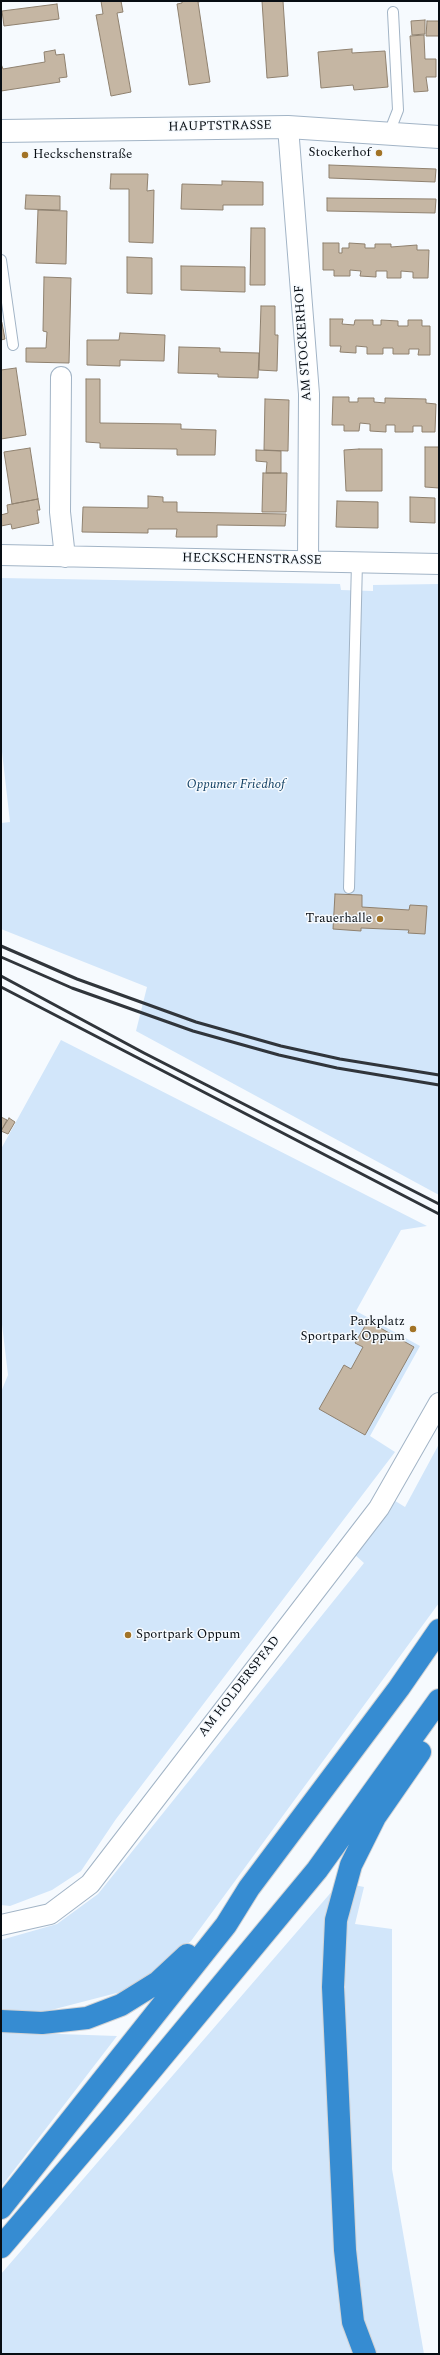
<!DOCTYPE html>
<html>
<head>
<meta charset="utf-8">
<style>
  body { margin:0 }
  #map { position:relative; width:440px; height:2355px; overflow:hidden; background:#f6fafe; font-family:Spectral,serif }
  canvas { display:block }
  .frame { position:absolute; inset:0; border:2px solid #070d13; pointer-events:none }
</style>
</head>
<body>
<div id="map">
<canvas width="440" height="2355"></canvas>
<div class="frame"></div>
</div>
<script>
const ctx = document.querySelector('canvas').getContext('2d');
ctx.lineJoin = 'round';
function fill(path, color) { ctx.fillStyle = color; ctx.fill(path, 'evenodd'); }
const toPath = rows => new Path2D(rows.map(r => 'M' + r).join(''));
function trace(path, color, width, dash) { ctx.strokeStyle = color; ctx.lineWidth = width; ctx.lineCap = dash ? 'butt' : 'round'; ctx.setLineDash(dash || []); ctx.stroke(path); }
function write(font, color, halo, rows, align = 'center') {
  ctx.font = font + ' Spectral,serif'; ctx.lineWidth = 3; ctx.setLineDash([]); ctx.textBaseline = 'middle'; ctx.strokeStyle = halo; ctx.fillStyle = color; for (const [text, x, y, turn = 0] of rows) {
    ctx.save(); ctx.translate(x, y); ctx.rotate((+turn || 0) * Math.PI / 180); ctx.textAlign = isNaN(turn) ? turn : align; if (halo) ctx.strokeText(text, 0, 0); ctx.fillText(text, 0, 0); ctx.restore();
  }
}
const green = toPath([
  [1,578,340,584,341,590,373,591,373,585,439,584,439,1195,136,1031,147,987,1,929,1,823,10,822,1,743],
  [61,1040,427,1226,401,1230,356,1311,420,1346,370,1436,395,1452,116,1819,81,1871,52,1890,10,1906,1,1905,1,1392,8,1375,1,1316,1,1149],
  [439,1444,439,1603,191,1941,132,1989,1,2023,1,1940,57,1924,98,1894,364,1563,353,1553,392,1499,405,1507],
  [340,1882,364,1887,355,1924,392,1929,392,2169,424,2354,1,2354,1,2274],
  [1,2032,117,2036,1,2187]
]);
const building = toPath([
  [101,1,121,1,123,12,117,13,131,92,111,96,96,15,103,14,101,1],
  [182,1,203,1,198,2,210,82,189,85,177,4,182,3,182,1],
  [262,1,283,1,288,76,267,78,262,1],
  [57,4,59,19,4,26,2,11,57,4],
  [425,20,425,34,412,35,411,21,425,20],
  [427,21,439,21,439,36,426,36,427,21],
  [424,35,425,59,436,59,436,77,426,77,428,91,414,92,410,36,424,35],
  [352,49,352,53,385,51,388,87,354,90,353,85,321,88,318,52,352,49],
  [55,50,56,55,64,54,67,77,59,78,60,82,1,91,1,64,3,69,45,62,44,52,55,50],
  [329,165,436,169,435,182,329,178,329,165],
  [111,174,148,174,147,191,154,190,153,243,129,242,129,189,110,189,111,174],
  [222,181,263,182,263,205,223,205,223,210,181,209,182,184,222,185,222,181],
  [26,195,60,196,60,210,25,209,26,195],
  [327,198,436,199,435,213,327,211,327,198],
  [38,210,67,211,66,264,36,263,38,210],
  [251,228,265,228,265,285,250,285,251,228],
  [323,243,339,243,339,253,342,253,342,248,349,248,349,243,365,244,365,248,375,248,375,244,391,244,391,247,417,245,417,250,429,250,428,278,413,278,413,272,401,271,401,278,387,278,387,271,376,271,376,277,360,276,361,271,350,270,350,276,334,276,334,270,323,270,323,243],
  [127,257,152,258,152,294,127,293,127,257],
  [181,266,245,267,245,292,181,290,181,266],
  [44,277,71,278,69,363,26,362,26,348,46,348,47,332,43,331,44,277],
  [261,306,275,306,275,335,278,335,277,371,259,370,261,306],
  [330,319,343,319,342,324,354,325,355,320,373,320,373,325,381,325,381,320,398,321,398,326,408,326,408,320,422,320,422,326,430,326,430,355,418,355,419,349,409,349,409,354,393,354,393,348,383,348,383,354,367,354,367,347,356,346,356,353,340,352,341,346,330,346,330,319],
  [2,323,5,339,1,340,1,324,2,323],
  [120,333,165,335,164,361,120,360,120,366,87,365,87,340,119,340,120,333],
  [179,347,220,348,220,352,259,353,258,378,218,377,218,374,178,373,179,347],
  [16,368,26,435,1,439,1,370,16,368],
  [86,379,100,379,100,423,181,424,181,429,216,430,215,455,177,455,177,449,100,448,100,443,86,442,86,379],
  [333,397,349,397,349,402,358,402,358,398,374,398,374,402,385,403,385,398,426,399,426,403,436,404,435,432,422,432,422,426,413,426,413,432,395,432,395,425,386,425,386,432,370,431,370,424,360,423,359,431,344,431,344,425,332,425,333,397],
  [265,399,289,400,288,451,264,450,265,399],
  [425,447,439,447,439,488,425,487,425,447],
  [30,448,38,499,12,504,4,452,30,448],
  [359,449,382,449,382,491,346,491,344,450,359,449],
  [256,450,281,451,281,473,266,473,267,462,256,461,256,450],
  [263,473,287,473,286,512,262,512,263,473],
  [148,496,163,497,163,502,177,502,177,512,286,514,285,526,217,525,217,537,176,537,177,529,148,529,148,533,82,532,83,507,148,508,148,496],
  [410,497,435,498,435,523,410,522,410,497],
  [38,499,40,510,37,510,39,523,12,529,11,524,1,526,1,515,8,513,7,505,38,499],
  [337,501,378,502,378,528,336,527,337,501],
  [335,894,362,895,362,907,409,910,410,905,427,906,425,934,408,933,409,930,361,928,361,931,333,929,335,894],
  [1,1117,7,1120,1,1131,1,1117],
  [9,1118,15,1122,8,1134,1,1131,9,1118],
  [368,1321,414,1347,365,1435,319,1409,344,1365,351,1369,363,1347,355,1343,368,1321]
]);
const lane = toPath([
  [389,133,398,110,393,12],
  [1,260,13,345],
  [349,888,357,562]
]);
const street = toPath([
  [288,127,309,394,308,560],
  [61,377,60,512,65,557],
  [1,555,439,564],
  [1,1925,50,1914,90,1884,379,1508,439,1403]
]);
const secondary = toPath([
  [1,131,288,127,439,137]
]);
const highway = toPath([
  [1,2021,42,2023,87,2018,121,2005,158,1982,187,1955],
  [1,2208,226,1925,249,1888,399,1688,439,1630],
  [1,2247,113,2116,317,1870,439,1700],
  [365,2354,353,2322,345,2250,333,1987,336,1920,351,1865,375,1817,420,1752]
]);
const rail = toPath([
  [1,946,77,979,196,1022,281,1046,340,1059,439,1075],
  [1,957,72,988,193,1031,279,1055,337,1068,439,1085],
  [1,976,144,1053,439,1204],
  [1,987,439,1214]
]);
const markers = [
  [379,153,4,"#a27326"],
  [25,155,4,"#a27326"],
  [380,919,4,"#a27326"],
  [413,1329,4,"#a27326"],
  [128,1635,4,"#a27326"]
];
const streetNames = [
  ["HAUPTSTRASSE",220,127,-1],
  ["AM STOCKERHOF",304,343,-94],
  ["HECKSCHENSTRASSE",252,560,1],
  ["AM HOLDERSPFAD",240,1687,-52]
];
const poiNames = [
  ["Stockerhof",371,153],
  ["Heckschenstraße",33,155,"left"],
  ["Trauerhalle",372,919],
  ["Parkplatz",405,1322],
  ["Sportpark Oppum",405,1337],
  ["Sportpark Oppum",136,1635,"left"]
];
const parkNames = [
  ["Oppumer Friedhof",236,785]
];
fill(green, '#d2e6fa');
fill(building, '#c5b6a3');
trace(building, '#8f816f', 1);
trace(lane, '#a2b4c6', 12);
trace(street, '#a2b4c6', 22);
trace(secondary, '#a2b4c6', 24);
trace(highway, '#d2d3d5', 24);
trace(lane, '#fff', 10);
trace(street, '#fff', 20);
trace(secondary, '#fff', 22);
trace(highway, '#368cd2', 22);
trace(rail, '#30353b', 3);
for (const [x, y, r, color] of markers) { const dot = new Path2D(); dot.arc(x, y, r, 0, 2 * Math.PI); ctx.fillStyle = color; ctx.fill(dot); trace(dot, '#f6fafe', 1.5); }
write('13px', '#070d13', '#f6fafe', streetNames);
write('13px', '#070d13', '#f6fafe', poiNames, 'right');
write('italic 13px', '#0c3b5f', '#f6fafe', parkNames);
</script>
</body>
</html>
